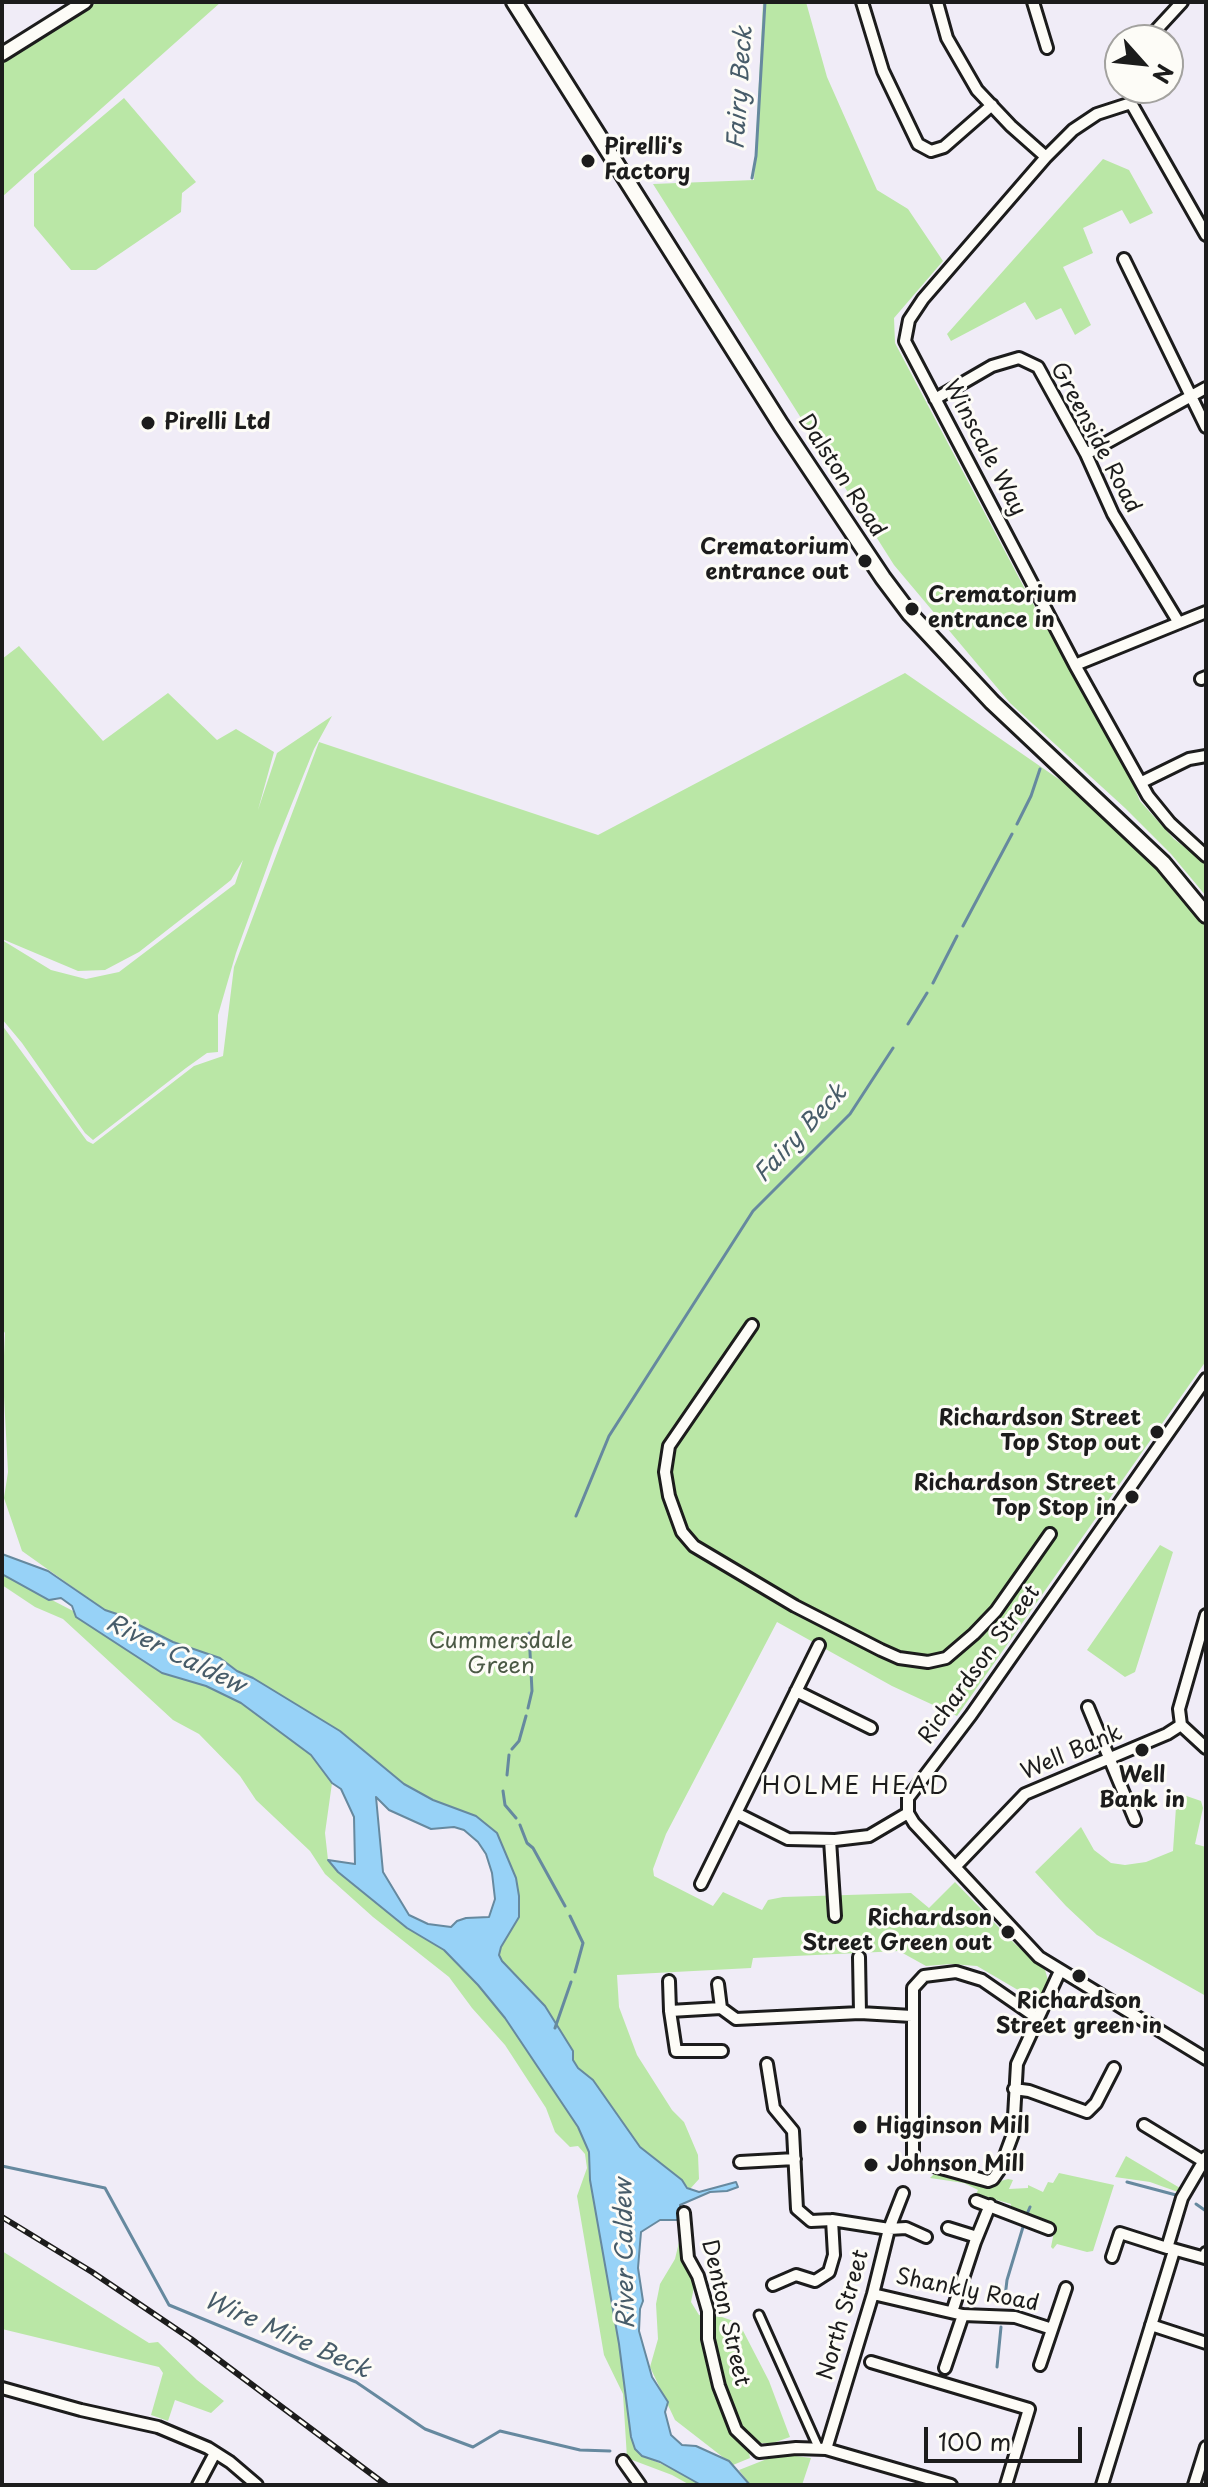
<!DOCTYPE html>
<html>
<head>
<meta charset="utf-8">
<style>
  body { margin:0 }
  #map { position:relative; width:1208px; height:2487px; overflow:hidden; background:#f0ecf7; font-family:"Playpen Sans",sans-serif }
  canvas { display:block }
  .frame { position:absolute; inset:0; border:4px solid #1c1c1c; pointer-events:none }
  .north { position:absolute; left:1104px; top:24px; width:80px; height:80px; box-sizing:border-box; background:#fdfcf7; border:2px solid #a3a29f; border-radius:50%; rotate:117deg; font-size:22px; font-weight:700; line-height:32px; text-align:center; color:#1c1c1c }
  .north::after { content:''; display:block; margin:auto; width:28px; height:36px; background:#1c1c1c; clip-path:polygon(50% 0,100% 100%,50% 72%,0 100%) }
  .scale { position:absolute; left:924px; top:2427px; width:158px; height:36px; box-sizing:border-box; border:4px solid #1c1c1c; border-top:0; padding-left:10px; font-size:24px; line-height:28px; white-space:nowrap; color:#1c1c1c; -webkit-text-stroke:6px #fdfcf7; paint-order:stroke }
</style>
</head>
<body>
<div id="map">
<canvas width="1208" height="2487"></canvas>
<div class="frame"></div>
<div class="north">N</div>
<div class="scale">100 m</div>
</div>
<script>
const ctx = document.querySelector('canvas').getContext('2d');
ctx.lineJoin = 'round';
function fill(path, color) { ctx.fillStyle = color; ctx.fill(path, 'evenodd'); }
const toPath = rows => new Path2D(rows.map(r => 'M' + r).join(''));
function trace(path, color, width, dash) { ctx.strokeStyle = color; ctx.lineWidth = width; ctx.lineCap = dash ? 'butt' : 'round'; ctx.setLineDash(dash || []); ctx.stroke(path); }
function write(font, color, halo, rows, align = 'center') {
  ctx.font = font + ' "Playpen Sans",sans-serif'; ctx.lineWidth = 6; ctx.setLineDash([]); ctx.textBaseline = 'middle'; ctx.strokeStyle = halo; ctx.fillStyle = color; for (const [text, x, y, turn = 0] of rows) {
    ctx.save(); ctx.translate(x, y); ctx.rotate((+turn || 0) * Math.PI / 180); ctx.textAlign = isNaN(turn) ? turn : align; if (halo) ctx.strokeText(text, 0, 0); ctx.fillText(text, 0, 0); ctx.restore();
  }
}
const green = toPath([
  [98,2,221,2,2,197,2,63],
  [763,2,806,2,827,77,877,190,908,209,943,261,894,318,895,343,1027,593,1127,770,1140,801,1174,839,1206,863,1206,896,1171,854,1125,808,1010,703,894,565,653,184,754,180],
  [124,98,196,182,182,193,181,212,96,270,71,270,34,226,34,174],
  [1103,159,1129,170,1153,213,1130,224,1122,210,1083,228,1093,253,1063,267,1091,325,1075,335,1061,308,1036,320,1025,302,951,341,947,334],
  [19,646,103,741,168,693,217,740,236,729,274,752,258,810,277,753,332,716,314,749,274,848,236,953,218,1015,218,1052,207,1053,186,1068,93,1140,85,1133,22,1043,2,1019,2,940,51,970,86,979,119,972,235,884,243,860,231,880,216,892,139,952,105,970,78,971,2,939,2,659],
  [905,673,1118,820,1206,915,1206,1361,957,1716,892,1686,777,1622,666,1834,653,1869,654,1876,713,1906,723,1892,762,1910,768,1900,783,1897,911,1893,929,1908,955,1882,1014,1943,1045,1970,1048,1980,1041,1997,1035,2000,977,1966,951,1964,926,1966,899,1951,753,1958,751,1968,617,1975,619,2007,637,2055,672,2110,684,2122,698,2155,699,2179,690,2189,640,2147,593,2080,578,2068,573,2060,573,2051,545,2006,502,1961,499,1955,501,1947,519,1917,476,1816,433,1800,404,1784,340,1731,253,1678,237,1671,220,1658,173,1643,105,1610,22,1551,4,1498,8,1472,3,1378,5,1333,2,1328,2,1025,87,1141,93,1144,194,1066,223,1056,234,967,319,742,598,835],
  [1160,1545,1173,1552,1135,1672,1125,1677,1087,1650],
  [2,1574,75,1612,101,1634,119,1643,162,1673,206,1686,241,1703,311,1755,332,1783,325,1833,328,1860,338,1872,407,1928,444,1950,478,1985,505,2018,578,2127,589,2152,590,2180,619,2344,631,2437,652,2460,683,2473,699,2483,697,2485,690,2485,672,2475,627,2458,623,2394,604,2355,577,2196,587,2168,585,2154,578,2146,570,2147,555,2132,546,2108,505,2045,472,2008,449,1977,373,1917,325,1874,310,1851,256,1800,240,1776,199,1734,173,1720,63,1619,35,1607,2,1585],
  [1172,1791,1201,1801,1203,1808,1195,1844,1206,1847,1206,1996,1097,1935,1066,1906,1035,1872,1081,1827,1094,1850,1111,1863,1125,1865,1146,1862,1173,1851,1176,1807],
  [1126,2156,1180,2188,1178,2192,1150,2182,1115,2177],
  [937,2171,990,2184,1008,2179,1013,2180,1009,2189,1028,2188,1028,2185,1043,2192,1048,2182,1053,2183,1059,2173,1114,2185,1093,2251,1087,2252,1057,2244,1053,2249,1051,2247,1055,2227,1010,2209,1011,2204,976,2194,978,2190,964,2183,930,2178],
  [680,2238,684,2238,684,2265,696,2277,691,2302,699,2315,722,2317,739,2323,769,2381,790,2437,773,2443,752,2443,748,2447,750,2458,733,2465,675,2420,650,2367,658,2339,656,2304,660,2284,675,2259],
  [2,2251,149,2343,158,2342,197,2380,224,2401,211,2413,175,2400,168,2421,151,2415,163,2373,159,2367,2,2329],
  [788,2455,811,2458,802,2485,750,2485,739,2470,772,2457]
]);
const water = toPath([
  [2,1554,48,1571,105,1610,117,1614,173,1642,220,1658,237,1671,253,1678,340,1731,404,1784,433,1800,476,1816,497,1833,516,1878,519,1896,519,1917,501,1947,499,1955,502,1961,545,2006,573,2051,573,2060,578,2068,593,2080,640,2147,682,2180,687,2188,699,2192,736,2182,738,2187,727,2191,710,2192,680,2205,680,2220,660,2220,641,2232,638,2268,643,2301,640,2309,639,2331,652,2377,668,2402,665,2412,671,2435,682,2445,696,2446,729,2461,750,2485,701,2485,660,2462,642,2456,635,2449,631,2437,619,2344,590,2180,589,2152,578,2127,505,2018,478,1985,444,1950,407,1928,338,1872,328,1860,355,1864,354,1817,341,1789,332,1783,311,1755,241,1703,206,1686,162,1673,76,1617,72,1606,61,1598,49,1600,2,1574,2,1554],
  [376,1797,389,1810,431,1829,454,1827,464,1830,478,1842,486,1854,492,1873,495,1899,489,1917,466,1918,457,1921,451,1927,428,1924,409,1915,383,1872,376,1797]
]);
const stream = toPath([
  [752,178,756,156,765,2],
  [1017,824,1031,796,1040,769],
  [963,926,1012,834],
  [933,983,957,936],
  [908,1024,927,993],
  [576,1516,609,1436,753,1211,850,1114,893,1048],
  [528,1708,532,1691,529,1633],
  [512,1749,519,1741,526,1716],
  [507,1775,509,1755],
  [503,1791,505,1805,516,1818],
  [520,1825,527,1843,533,1848,565,1906],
  [570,1916,583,1943,575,1972],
  [555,2028,571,1982],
  [2,2166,105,2188,169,2305,356,2382,425,2429,473,2447,500,2431,580,2450,610,2451],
  [1127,2182,1176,2195],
  [1196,2204,1206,2211],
  [1027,2214,1030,2207],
  [1005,2297,1007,2280,1023,2227],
  [997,2367,1001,2327]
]);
const pedestrian = toPath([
  [759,2315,819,2449]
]);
const minor = toPath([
  [862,2,883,71,918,144,931,151,944,147,992,105],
  [937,2,947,38,977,90,1011,126,1046,157],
  [1033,2,1047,48],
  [1147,40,1182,2],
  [1133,88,1131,103,1206,235],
  [1131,103,1097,114,1073,130,1046,157,923,299,909,320,905,341,1075,665,1148,796,1170,823,1206,856],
  [1124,259,1206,427],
  [935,399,992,366,1019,358,1038,367,1086,454,1113,514,1179,623],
  [1086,454,1206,388],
  [1075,665,1206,612],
  [1201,679,1206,677],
  [1142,782,1189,759,1206,756],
  [752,1325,669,1446,665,1472,669,1496,682,1532,694,1546,795,1606,881,1650,899,1658,928,1662,946,1658,974,1634,996,1611,1050,1534],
  [1206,1379,971,1715,908,1798,908,1813,914,1823,1039,1957,1206,2059],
  [1206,1615,1179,1709,1181,1725,1206,1748],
  [796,1691,871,1728],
  [1088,1707,1135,1820],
  [736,1813,788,1839,835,1840,869,1836,908,1813],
  [830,1840,835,1916],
  [955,1867,1025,1794,1167,1734,1181,1725],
  [701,1884,819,1645],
  [859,1957,860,2013],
  [669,1981,670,2011,676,2051,722,2051],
  [718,1984,721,2008,736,2019,860,2013,912,2016],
  [670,2011,721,2008],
  [767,2064,774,2108,793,2131,797,2209,811,2221,832,2220,889,2229,906,2228,926,2237],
  [1014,2089,1029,2091,1087,2112,1096,2103,1114,2068],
  [1144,2125,1203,2161],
  [913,2156,913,1988,924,1976,956,1972,982,1980,1037,2018],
  [740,2162,795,2159],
  [930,2165,988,2181,993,2179,1000,2169,1013,2134,1017,2064,1060,1971],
  [976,2201,1049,2229],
  [684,2213,688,2258,698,2276,708,2311,708,2339,719,2386,736,2430,759,2452,796,2448,826,2449,951,2485],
  [948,2228,977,2237],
  [1169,2248,1205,2258,1206,2253],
  [1112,2257,1120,2233,1167,2248,1182,2198,1206,2157],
  [773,2285,796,2275,815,2281,829,2272,834,2255,832,2220],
  [873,2294,963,2315,1015,2317,1052,2329],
  [952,2312,975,2242,990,2205],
  [1151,2325,1206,2343],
  [871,2362,1029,2409,1006,2485],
  [1040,2365,1066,2288],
  [945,2368,963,2315],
  [2,2388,81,2410,158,2427,208,2448,230,2462,257,2485],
  [826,2449,873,2294,889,2229,903,2193],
  [623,2461,640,2485],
  [198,2485,215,2453],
  [1102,2485,1173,2254],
  [1194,2485,1206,2447]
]);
const tertiary = toPath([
  [2,54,85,2]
]);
const secondary = toPath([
  [514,2,781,425,883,578,910,614,992,702,1163,863,1206,915]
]);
const rail = toPath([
  [2,2217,92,2272,191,2339,386,2485]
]);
const markers = [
  [588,161,8,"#1c1c1c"],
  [148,423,8,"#1c1c1c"],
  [865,561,8,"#1c1c1c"],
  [912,609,8,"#1c1c1c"],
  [1157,1432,8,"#1c1c1c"],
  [1132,1497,8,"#1c1c1c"],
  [1142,1750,8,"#1c1c1c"],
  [1008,1932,8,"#1c1c1c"],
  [1079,1976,8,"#1c1c1c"],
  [860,2127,8,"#1c1c1c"],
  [871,2165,8,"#1c1c1c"]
];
const poiNames = [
  ["Pirelli's",604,148],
  ["Factory",604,173],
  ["Pirelli Ltd",164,423],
  ["Crematorium",849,548,"right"],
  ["entrance out",849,573,"right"],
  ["Crematorium",928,596],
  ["entrance in",928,621],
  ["Richardson Street",1141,1419,"right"],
  ["Top Stop out",1141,1444,"right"],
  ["Richardson Street",1116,1484,"right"],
  ["Top Stop in",1116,1509,"right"],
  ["Well",1142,1776,"center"],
  ["Bank in",1142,1801,"center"],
  ["Richardson",992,1919,"right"],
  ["Street Green out",992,1944,"right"],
  ["Richardson",1079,2002,"center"],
  ["Street green in",1079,2027,"center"],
  ["Higginson Mill",876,2127],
  ["Johnson Mill",887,2165]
];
const streetNames = [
  ["Greenside Road",1095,438,62],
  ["Winscale Way",984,448,62],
  ["Dalston Road",841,476,57],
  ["Richardson Street",980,1665,-54],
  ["Well Bank",1072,1753,-23],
  ["Shankly Road",967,2291,11],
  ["Denton Street",725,2313,77],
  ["North Street",844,2315,-74]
];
const parkNames = [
  ["Cummersdale",501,1642],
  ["Green",501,1667]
];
const waterNames = [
  ["Fairy Beck",741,88,-86],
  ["Fairy Beck",801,1134,-47],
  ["River Caldew",175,1655,26],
  ["River Caldew",626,2254,-91],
  ["Wire Mire Beck",287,2336,24]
];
const neighbourhoodNames = [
  ["HOLME HEAD",856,1787]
];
fill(green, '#bae7a6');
fill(water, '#97d2f7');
trace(water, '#66899f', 2);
trace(stream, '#66899f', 3);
trace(pedestrian, '#1c1c1c', 13);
trace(minor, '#1c1c1c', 16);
trace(tertiary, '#1c1c1c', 18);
trace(secondary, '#1c1c1c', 20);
trace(pedestrian, '#fdfcf7', 7);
trace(minor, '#fdfcf7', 10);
trace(tertiary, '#fdfcf7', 12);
trace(secondary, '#fdfcf7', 14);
trace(rail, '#1c1c1c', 6);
trace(rail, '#fdfcf7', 3, [9]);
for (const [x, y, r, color] of markers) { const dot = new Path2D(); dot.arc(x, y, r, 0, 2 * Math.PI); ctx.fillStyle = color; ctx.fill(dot); trace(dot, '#fdfcf7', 3); }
write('bold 22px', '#1c1c1c', '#fdfcf7', poiNames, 'left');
write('22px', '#1c1c1c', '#fdfcf7', streetNames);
write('22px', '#4b5945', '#fdfcf7', parkNames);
write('italic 24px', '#475c69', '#fdfcf7', waterNames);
ctx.letterSpacing = '2px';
write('24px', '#1c1c1c', '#fdfcf7', neighbourhoodNames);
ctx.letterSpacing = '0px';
</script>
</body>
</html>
